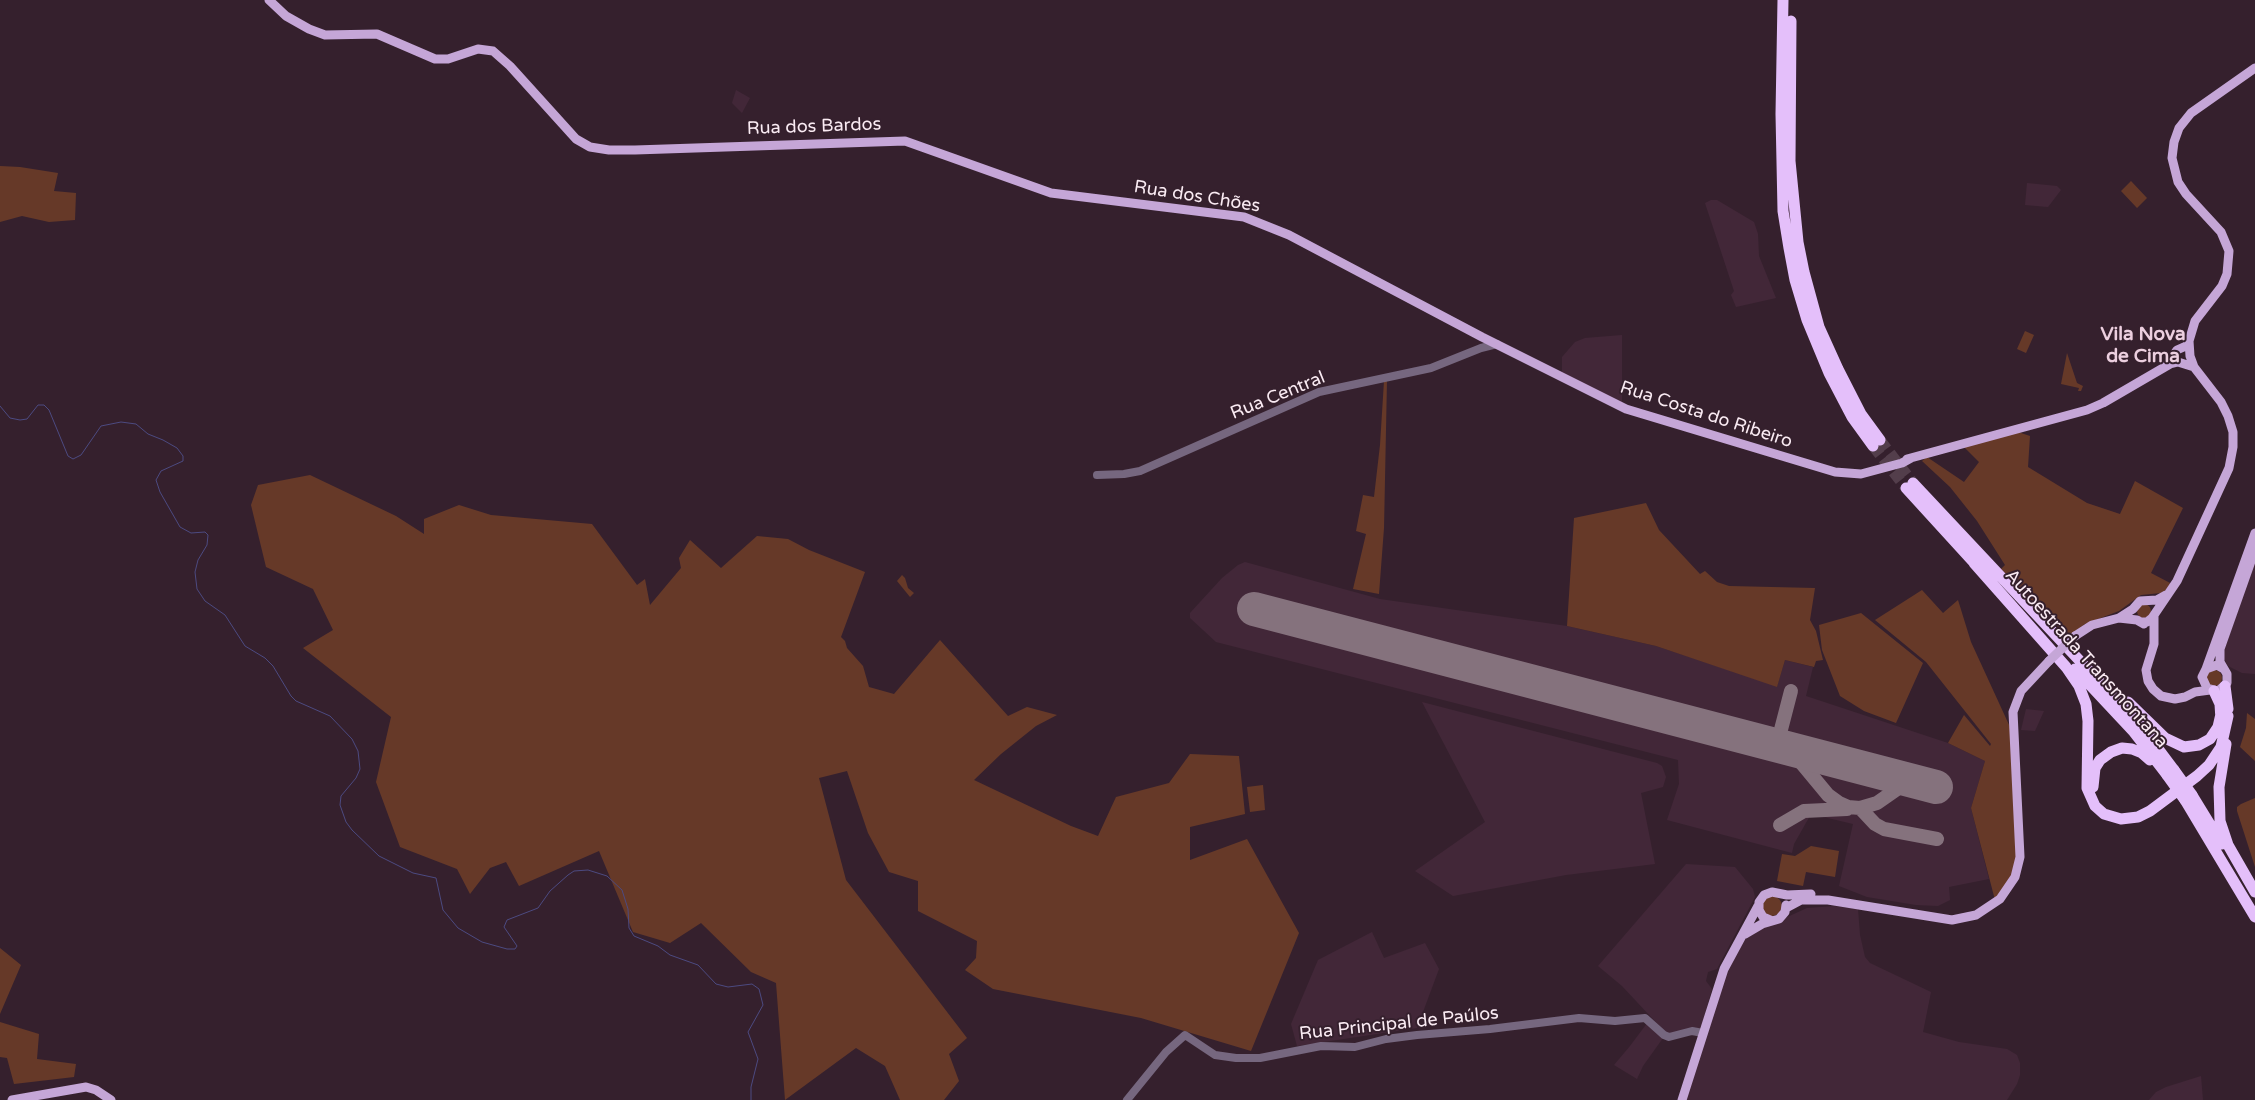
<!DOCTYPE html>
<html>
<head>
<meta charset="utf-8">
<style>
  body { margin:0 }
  canvas { display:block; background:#35202d }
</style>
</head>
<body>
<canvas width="2255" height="1100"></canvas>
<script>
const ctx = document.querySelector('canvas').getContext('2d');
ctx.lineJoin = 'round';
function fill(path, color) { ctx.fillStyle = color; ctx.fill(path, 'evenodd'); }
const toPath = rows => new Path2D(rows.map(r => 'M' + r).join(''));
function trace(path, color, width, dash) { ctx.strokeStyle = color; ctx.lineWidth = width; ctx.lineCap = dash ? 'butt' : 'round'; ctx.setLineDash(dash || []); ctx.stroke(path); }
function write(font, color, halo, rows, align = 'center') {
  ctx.font = font + ' "Varela Round",sans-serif'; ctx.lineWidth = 4; ctx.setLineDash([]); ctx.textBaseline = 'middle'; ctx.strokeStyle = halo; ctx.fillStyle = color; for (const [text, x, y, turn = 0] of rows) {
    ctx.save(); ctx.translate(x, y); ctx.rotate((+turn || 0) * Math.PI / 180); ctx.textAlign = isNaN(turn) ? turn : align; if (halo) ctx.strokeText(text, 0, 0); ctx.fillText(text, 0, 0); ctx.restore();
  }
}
const built = toPath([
  [736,90,750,98,742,113,732,103],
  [2027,183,2057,186,2061,190,2048,207,2025,205],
  [1711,200,1717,200,1754,222,1758,234,1759,256,1776,298,1736,307,1731,295,1734,291,1705,203],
  [1622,335,1622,405,1562,372,1562,357,1575,342,1585,338],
  [2255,560,2255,674,2242,673,2228,666,2223,657,2224,651],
  [1245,562,1380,599,1567,626,1656,646,1777,686,1785,660,1813,667,1806,696,1948,743,1985,761,1971,808,1989,879,1949,887,1950,900,1938,906,1916,905,1867,897,1839,886,1853,824,1811,814,1794,844,1792,853,1667,820,1679,784,1678,760,1216,642,1190,618,1190,613,1222,578,1238,565],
  [1422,702,1657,763,1662,766,1666,777,1663,787,1641,793,1655,864,1566,875,1453,896,1415,871,1485,822],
  [2026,709,2044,711,2035,731,2021,730],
  [1686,864,1735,867,1753,889,1755,897,1717,969,1708,972,1706,981,1712,989,1701,1028,1690,1029,1672,1034,1665,1032,1622,986,1598,966],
  [1834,906,1858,909,1860,935,1865,957,1870,963,1931,992,1923,1032,1959,1042,2007,1049,2017,1055,2020,1063,2020,1075,2017,1084,2007,1100,1685,1100,1725,973,1748,935,1807,908],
  [1372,932,1384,958,1425,943,1439,969,1417,1028,1297,1046,1291,1024,1318,960],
  [1648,1022,1663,1038,1643,1066,1637,1079,1614,1065,1630,1046],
  [2201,1076,2203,1100,2149,1100,2156,1092,2166,1087]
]);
const green = toPath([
  [0,166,20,167,58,173,54,191,76,193,75,220,49,222,22,216,0,222],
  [2131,181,2147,198,2137,208,2121,191],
  [2025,331,2034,335,2026,353,2017,349],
  [2067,353,2077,383,2083,386,2081,391,2078,391,2079,388,2061,384],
  [1387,380,1384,528,1379,594,1353,589,1366,534,1356,531,1363,495,1374,497,1380,445,1384,381],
  [2018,432,2030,436,2028,467,2087,503,2120,514,2135,481,2183,508,2151,573,2172,584,2166,590,2161,593,2141,595,2119,611,2085,624,2068,637,2001,569,2005,565,1977,521,1950,487,1922,461,1927,457,1964,482,1979,462,1964,447],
  [310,475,396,516,424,534,424,519,459,505,491,515,592,524,637,585,645,579,650,605,681,568,679,558,690,540,721,568,757,536,788,539,809,550,865,572,841,637,845,641,847,648,863,666,869,687,894,694,940,640,1008,716,1027,707,1057,715,1036,726,1001,754,974,780,1071,826,1098,836,1116,797,1169,783,1190,754,1239,756,1245,814,1190,827,1190,860,1247,839,1299,933,1251,1051,1141,1018,993,989,965,970,976,958,977,941,918,911,918,881,889,872,868,833,847,771,819,778,846,880,967,1038,949,1054,959,1081,944,1100,900,1100,885,1066,856,1048,785,1100,776,983,751,972,701,923,670,943,633,932,599,851,519,886,506,862,490,868,470,894,457,869,400,847,376,782,391,717,303,648,333,630,313,589,266,567,251,505,258,485],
  [1646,503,1659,530,1700,574,1705,571,1717,582,1729,586,1815,588,1810,620,1816,631,1823,660,1816,661,1814,667,1785,660,1777,687,1656,646,1567,626,1574,518],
  [902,575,905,578,908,588,914,593,910,597,897,581],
  [1922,590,1943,613,1958,600,1971,642,2010,727,2017,855,2012,875,1995,900,1971,808,1985,761,1948,743,1964,715,1990,746,1991,744,1926,662,1875,620],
  '2137 611a7 7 0 1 1 14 0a7 7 0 1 1-14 0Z',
  [1861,613,1923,663,1896,723,1864,711,1840,696,1822,650,1819,625],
  '2206 678a8 8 0 1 1 16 0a8 8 0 1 1-16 0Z',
  [2247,713,2255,719,2255,761,2240,747,2246,728],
  [1263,785,1265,810,1250,812,1247,787],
  [2255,798,2255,867,2237,811,2237,807,2241,804],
  [1811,846,1839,851,1835,877,1806,872,1803,886,1777,881,1782,854,1795,856],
  '1762 906a10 10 0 1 1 20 0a10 10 0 1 1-20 0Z',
  [0,948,21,965,0,1014],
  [0,1022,39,1034,37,1059,76,1064,74,1077,14,1084,7,1058,0,1057]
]);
const stream = toPath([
  [0,406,10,418,20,420,27,419,38,405,44,405,49,410,68,456,73,459,81,455,101,426,121,422,136,424,148,434,163,440,177,448,183,456,183,461,161,471,156,480,160,492,180,527,191,533,205,532,208,535,207,545,198,560,195,572,197,589,205,601,225,615,245,646,265,658,273,666,291,696,296,701,330,716,352,739,358,751,360,769,356,778,341,796,340,805,346,822,352,830,379,856,413,873,436,878,443,910,458,928,482,942,507,949,515,949,517,946,504,927,507,920,538,908,550,891,568,875,574,871,588,870,607,876,622,890,628,909,629,928,634,936,658,946,670,955,698,965,716,984,728,987,752,984,759,989,763,1005,748,1032,758,1059,751,1087,751,1100]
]);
const taxiway = toPath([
  [1777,745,1791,691],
  [1789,748,1828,795,1839,803,1848,807,1860,808,1877,803,1910,780],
  [1860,808,1875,824,1884,829,1937,839],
  [1780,825,1804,811,1847,809]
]);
const runway = toPath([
  [1254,609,1936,787]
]);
const highwayTunnel = toPath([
  [1880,440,1913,483],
  [1873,446,1906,488]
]);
const minor = toPath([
  [1097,475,1124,474,1140,471,1319,392,1431,368,1481,348,1497,344],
  [1127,1100,1166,1052,1185,1035,1215,1055,1236,1058,1260,1058,1321,1046,1355,1047,1386,1039,1417,1035,1490,1029,1579,1018,1615,1021,1645,1018,1664,1035,1669,1037,1692,1031,1703,1033]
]);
const major = toPath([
  [269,0,286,16,309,29,325,35,377,34,435,59,448,59,478,49,493,51,510,66,576,139,590,147,609,150,635,150,905,141,1051,193,1244,217,1289,235,1482,337,1626,409,1835,472,1861,474,1902,463,1911,458],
  [2167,365,2177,350,2186,346,2189,341],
  [1907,459,2087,410,2103,403,2170,364,2178,362,2194,367],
  [2154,616,2154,644,2146,670,2148,681,2153,689,2161,696,2175,699,2185,697,2195,692,2210,690],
  [2119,618,2133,609,2140,601,2157,600,2166,595],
  [2141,622,2147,622,2152,618,2177,581,2229,468,2233,447,2233,432,2228,416,2221,402,2194,367,2190,356,2189,341,2195,321,2222,286,2227,274,2229,251,2221,232,2186,194,2178,182,2172,158,2174,142,2179,128,2191,113,2255,68],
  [2075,636,2092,625,2119,618,2137,620,2144,624],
  [2206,669,2255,533],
  [2224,669,2217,665,2206,669,2202,677,2207,688,2218,691,2227,683,2227,674,2220,662,2220,649,2255,550],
  [1786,908,1801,900,1828,900,1952,920,1976,915,2000,899,2015,877,2020,857,2013,712,2021,691,2049,661],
  [1770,920,1763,917,1759,910,1759,902,1764,895,1772,892,1787,895,1811,894],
  [1745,934,1762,924,1779,919,1785,912,1786,905],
  [12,1100,86,1087,96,1090,111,1100],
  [1682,1100,1724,969,1758,906]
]);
const highway = toPath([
  [1783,0,1781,114,1783,211,1789,248,1795,280,1807,320,1829,373,1852,417,1873,446],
  [1791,21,1790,161,1798,242,1804,272,1819,327,1838,369,1861,414,1880,440],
  [1913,483,2141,726,2174,770],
  [1906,488,1979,568],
  [1974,563,2066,667,2079,686,2086,704,2088,721,2087,788,2095,806,2104,814,2121,819,2138,817,2150,811,2197,776,2209,765,2221,747,2228,716],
  [2075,669,2133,731,2167,775],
  [2225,686,2228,709],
  [2214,691,2220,704,2221,720],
  [2128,702,2165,738,2184,747,2199,745,2210,739,2218,727,2221,714],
  [2226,744,2219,787,2220,821,2228,845,2255,892],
  [2093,787,2095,768,2100,760,2111,752,2122,748,2132,749,2142,753,2150,760],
  [2192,795,2222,844],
  [2185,800,2255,917]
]);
const majorBridge = toPath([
  [2049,661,2075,636]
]);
const highwayBridge = toPath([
  [2174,770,2192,795],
  [2167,775,2185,800]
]);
const streetNames = [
  ["Rua dos Bardos",814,127,-2],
  ["Rua dos Chões",1197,197,9],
  ["Rua Central",1278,396,-22],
  ["Rua Costa do Ribeiro",1706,415,18],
  ["Autoestrada Transmontana",2086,659,48],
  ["Rua Principal de Paúlos",1399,1024,-6]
];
const neighbourhoodNames = [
  ["Vila Nova",2143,335],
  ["de Cima",2143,357]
];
fill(built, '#422738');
fill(green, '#663928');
trace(stream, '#4c4a81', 1);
trace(taxiway, '#85727d', 14);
trace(runway, '#85727d', 34);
trace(highwayTunnel, '#533e4b', 11, [11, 5.5]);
trace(minor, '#76677f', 8);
trace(major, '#c5a6d7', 9);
trace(highway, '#e4bffa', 11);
trace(majorBridge, '#c5a6d7', 9);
trace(highwayBridge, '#e4bffa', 11);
write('18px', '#faebf3', '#35202d', streetNames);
write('bold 19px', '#eccfdf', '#35202d', neighbourhoodNames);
</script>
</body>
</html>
